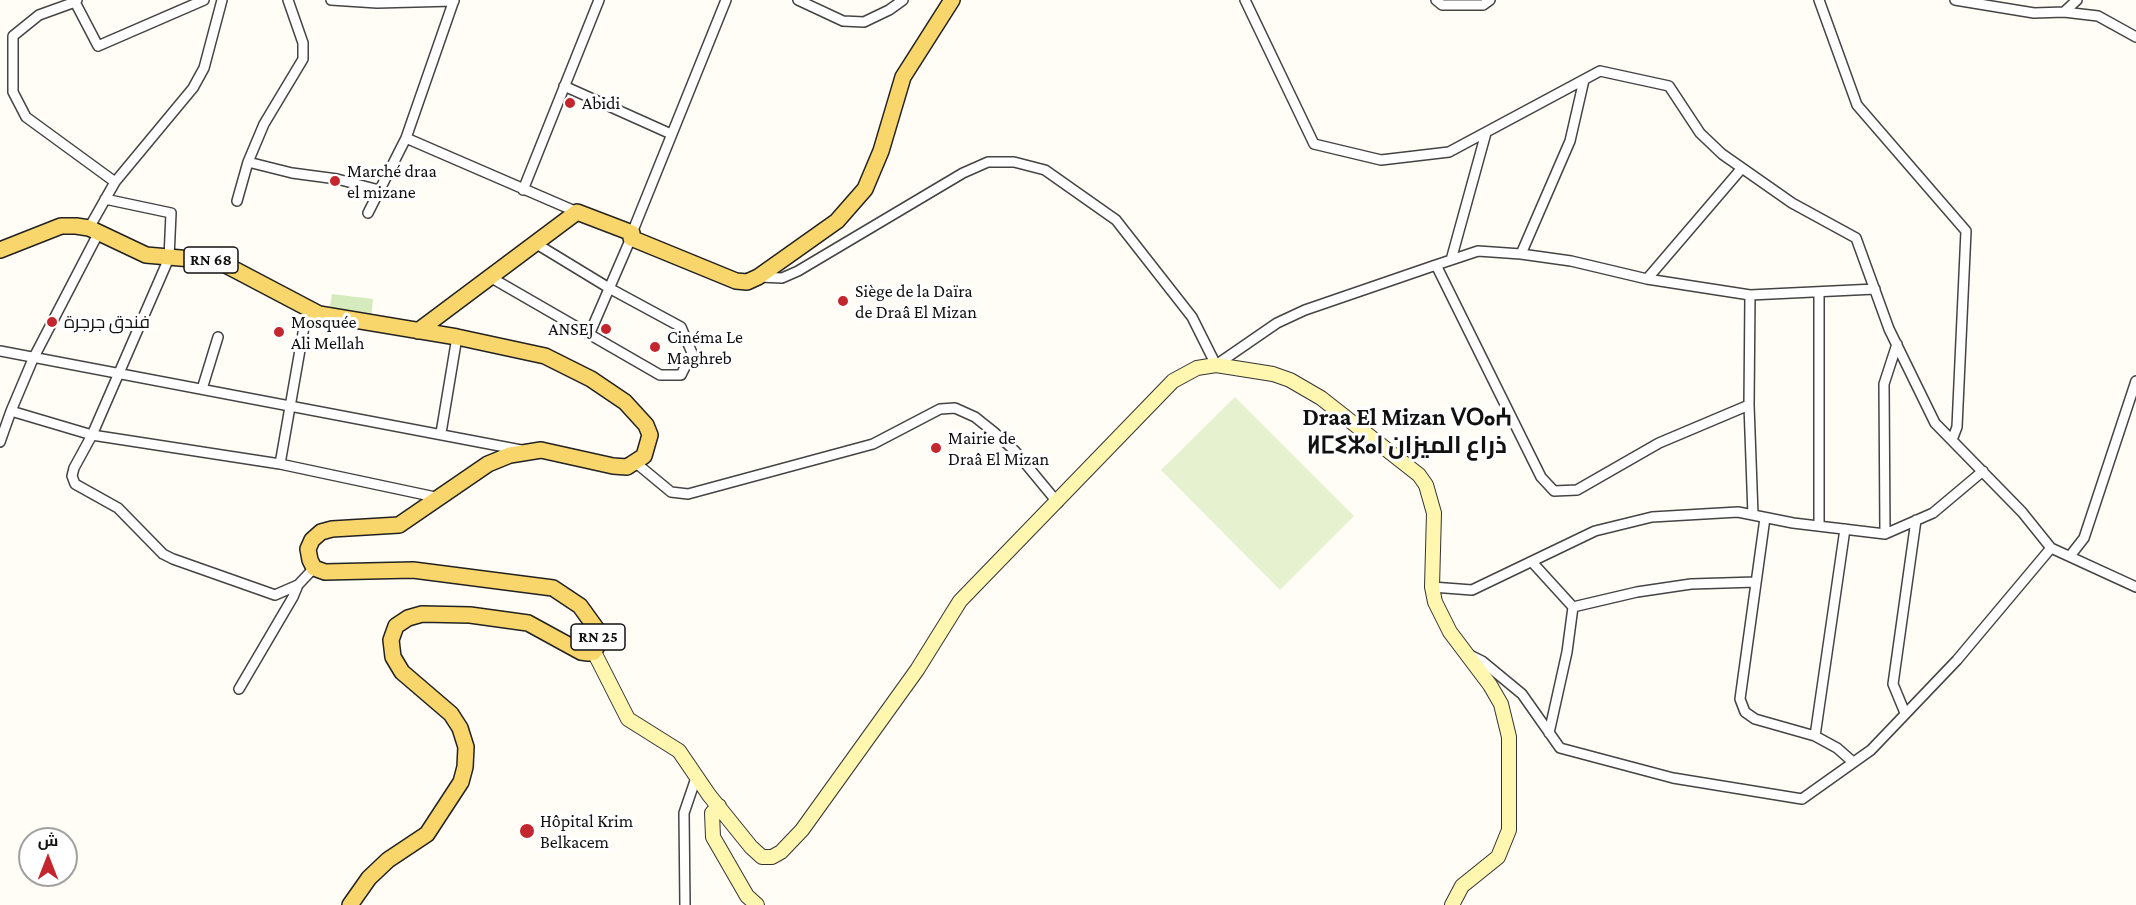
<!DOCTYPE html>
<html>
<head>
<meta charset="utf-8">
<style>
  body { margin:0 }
  #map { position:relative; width:2136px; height:905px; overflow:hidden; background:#fffdf5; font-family:"Crimson Pro",Cairo,serif }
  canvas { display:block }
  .north { position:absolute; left:18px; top:827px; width:60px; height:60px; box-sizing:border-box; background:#fff; border:2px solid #a0a0a0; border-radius:50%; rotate:0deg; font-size:16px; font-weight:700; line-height:24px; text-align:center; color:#111 }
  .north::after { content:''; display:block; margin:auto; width:21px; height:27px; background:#c4262e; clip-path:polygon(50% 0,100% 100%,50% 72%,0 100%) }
</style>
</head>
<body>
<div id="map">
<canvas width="2136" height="905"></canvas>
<div class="north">ش</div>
</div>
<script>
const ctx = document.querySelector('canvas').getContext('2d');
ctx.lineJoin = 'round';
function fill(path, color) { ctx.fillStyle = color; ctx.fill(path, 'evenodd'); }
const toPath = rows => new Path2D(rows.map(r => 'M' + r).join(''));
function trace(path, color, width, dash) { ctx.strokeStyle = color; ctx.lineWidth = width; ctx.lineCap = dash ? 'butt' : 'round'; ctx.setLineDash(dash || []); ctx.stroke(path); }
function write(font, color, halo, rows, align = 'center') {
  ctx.font = font + ' "Crimson Pro",Cairo,"Noto Sans Tifinagh",serif'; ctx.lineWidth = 6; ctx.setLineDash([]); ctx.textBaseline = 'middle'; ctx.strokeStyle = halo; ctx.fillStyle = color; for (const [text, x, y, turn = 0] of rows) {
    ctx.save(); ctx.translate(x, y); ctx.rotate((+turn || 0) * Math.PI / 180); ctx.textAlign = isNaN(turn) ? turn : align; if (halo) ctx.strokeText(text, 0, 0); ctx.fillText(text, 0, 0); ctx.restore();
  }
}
const green = toPath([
  [332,294,373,299,371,318,329,312]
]);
const pitch = toPath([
  [1235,397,1354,516,1280,590,1161,470]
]);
const street = toPath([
  [77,0,75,2,98,46,204,0],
  [288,0,303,43,303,59,264,124,248,162,292,173,337,179,379,190],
  [331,0,377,3,454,1],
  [454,0,406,138,577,212],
  [798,0,843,21,864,22,889,10,903,0],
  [1245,0,1314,144,1381,160,1449,152,1600,71,1669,86,1700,133,1722,154,1792,203,1856,238,1889,329,1935,423,2022,512,2051,548,1957,660,1871,750,1802,799,1673,778,1560,748,1522,694,1482,661,1470,655],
  [1436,0,1442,5,1483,5,1490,0],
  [1819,0,1857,105,1966,231,1957,427,1952,440],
  [1955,0,2034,13,2064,12,2077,0],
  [75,2,39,15,13,36,13,92,26,117,115,182],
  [2064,12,2098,16,2136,37],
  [564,86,671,134],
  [523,190,599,0],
  [105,199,171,213,169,258,92,435,74,468,72,476,75,484,118,508,163,554,173,559,275,595,298,585,314,568],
  [237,201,248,162],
  [368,213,406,138],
  [89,228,115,182,193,88,204,68,222,0],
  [99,232,33,359,11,411,92,435,280,464,440,498],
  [632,233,726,0],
  [1521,254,1571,261,1647,279,1750,295,1749,405,1659,443,1577,490,1554,491,1541,477,1436,265,1478,251,1521,254,1570,141,1584,80],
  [1451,260,1486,133],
  [490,277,660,375,681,375,692,353,681,327,609,288,535,243],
  [760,277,782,278,798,271,963,173,988,162,1014,162,1045,170,1116,220,1192,317,1216,365,1277,323,1305,310,1436,265],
  [1647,279,1742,168],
  [1819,292,1819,526],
  [1750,295,1875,289],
  [589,335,631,238],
  [0,351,521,450],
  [202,389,218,337],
  [1749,405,1753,515],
  [441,433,457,337],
  [0,442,11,411],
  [636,463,671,492,688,494,873,444,940,409,955,408,975,417,995,433,1015,451,1058,503],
  [280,464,304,327,310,311],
  [1765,518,1740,699,1745,712,1755,719,1815,736,1837,748,1853,762],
  [1885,534,1884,384,1897,344],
  [2051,548,2136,587],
  [2070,556,2084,538,2136,381],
  [1532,562,1573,607,1637,592,1691,584,1756,582],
  [1432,587,1472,590,1595,531,1652,517,1738,512,1793,523,1885,534,1933,513,1983,471],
  [239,689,293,597,298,585],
  [1905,713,1893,684,1916,520],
  [1549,733,1567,652,1573,607],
  [1815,736,1845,529],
  [685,905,684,813,697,775]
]);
const secondary = toPath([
  [594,652,628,719,679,751,709,795,751,847,762,857,772,857,781,852,802,830,917,670,960,601,1173,381,1197,368,1216,365,1273,374,1290,380,1321,398,1419,475,1426,485,1434,513,1432,587,1435,602,1450,632,1490,685,1501,704,1509,737,1509,830,1498,857,1462,886,1452,905],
  [719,806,712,813,713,837,747,896,757,905]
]);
const primary = toPath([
  [0,250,61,226,76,226,89,228,146,255,214,261,224,264,319,314,457,337,545,356,591,379,625,402,646,425,650,435,644,456,627,467,613,466,541,450,510,455,488,464,399,525,332,529,321,532,312,540,308,549,310,560,314,568,325,572,413,570,553,588,580,606,598,631,597,646,594,652,588,653,581,652,528,623,470,615,422,614,408,618,396,626,391,640,393,657,402,672,451,714,460,728,466,747,465,767,461,782,427,834,388,860,369,878,350,905],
  [418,331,577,212,632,233,631,238,736,281,747,282,758,277,837,221,865,189,881,151,903,77,952,0]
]);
const markers = [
  [570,103,6,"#c4262e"],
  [335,181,6,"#c4262e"],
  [843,301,6,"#c4262e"],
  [52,322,6,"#c4262e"],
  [606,329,6,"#c4262e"],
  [279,332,6,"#c4262e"],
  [655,347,6,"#c4262e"],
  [936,448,6,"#c4262e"],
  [527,831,8,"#c4262e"]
];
const shields = [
  [211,260,54],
  [598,637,54]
];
const shieldNames = [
  ["RN 68",211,260],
  ["RN 25",598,637]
];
const poiNames = [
  ["Abidi",582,103],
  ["Marché draa",347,171],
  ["el mizane",347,192],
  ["Siège de la Daïra",855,291],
  ["de Draâ El Mizan",855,312],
  ["فندق جرجرة",64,322],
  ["Mosquée",291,322],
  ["Ali Mellah",291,343],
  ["ANSEJ",594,329,"right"],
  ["Cinéma Le",667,337],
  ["Maghreb",667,358],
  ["Mairie de",948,438],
  ["Draâ El Mizan",948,459],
  ["Hôpital Krim",540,821],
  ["Belkacem",540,842]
];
const districtNames = [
  ["Draa El Mizan ⴸⵔⴰⵄ",1407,418],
  ["ⵍⵎⵉⵣⴰⵏ ذراع الميزان",1407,446]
];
fill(green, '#d5ebbd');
fill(pitch, '#e6f2cf');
trace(street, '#444', 12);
trace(secondary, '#333', 16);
trace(primary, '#222', 18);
trace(street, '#fff', 9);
trace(secondary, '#fff6b0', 14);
trace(primary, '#f9d66b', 15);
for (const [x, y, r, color] of markers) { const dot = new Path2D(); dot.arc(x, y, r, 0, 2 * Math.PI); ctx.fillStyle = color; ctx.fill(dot); trace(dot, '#fff', 2); }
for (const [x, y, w] of shields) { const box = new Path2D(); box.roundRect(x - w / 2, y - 13, w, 26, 4.5); ctx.fillStyle = '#fff'; ctx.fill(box); trace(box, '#111', 1.5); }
write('bold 16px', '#111', null, shieldNames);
write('18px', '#111', '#fff', poiNames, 'left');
write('bold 24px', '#111', '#fff', districtNames);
</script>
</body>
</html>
